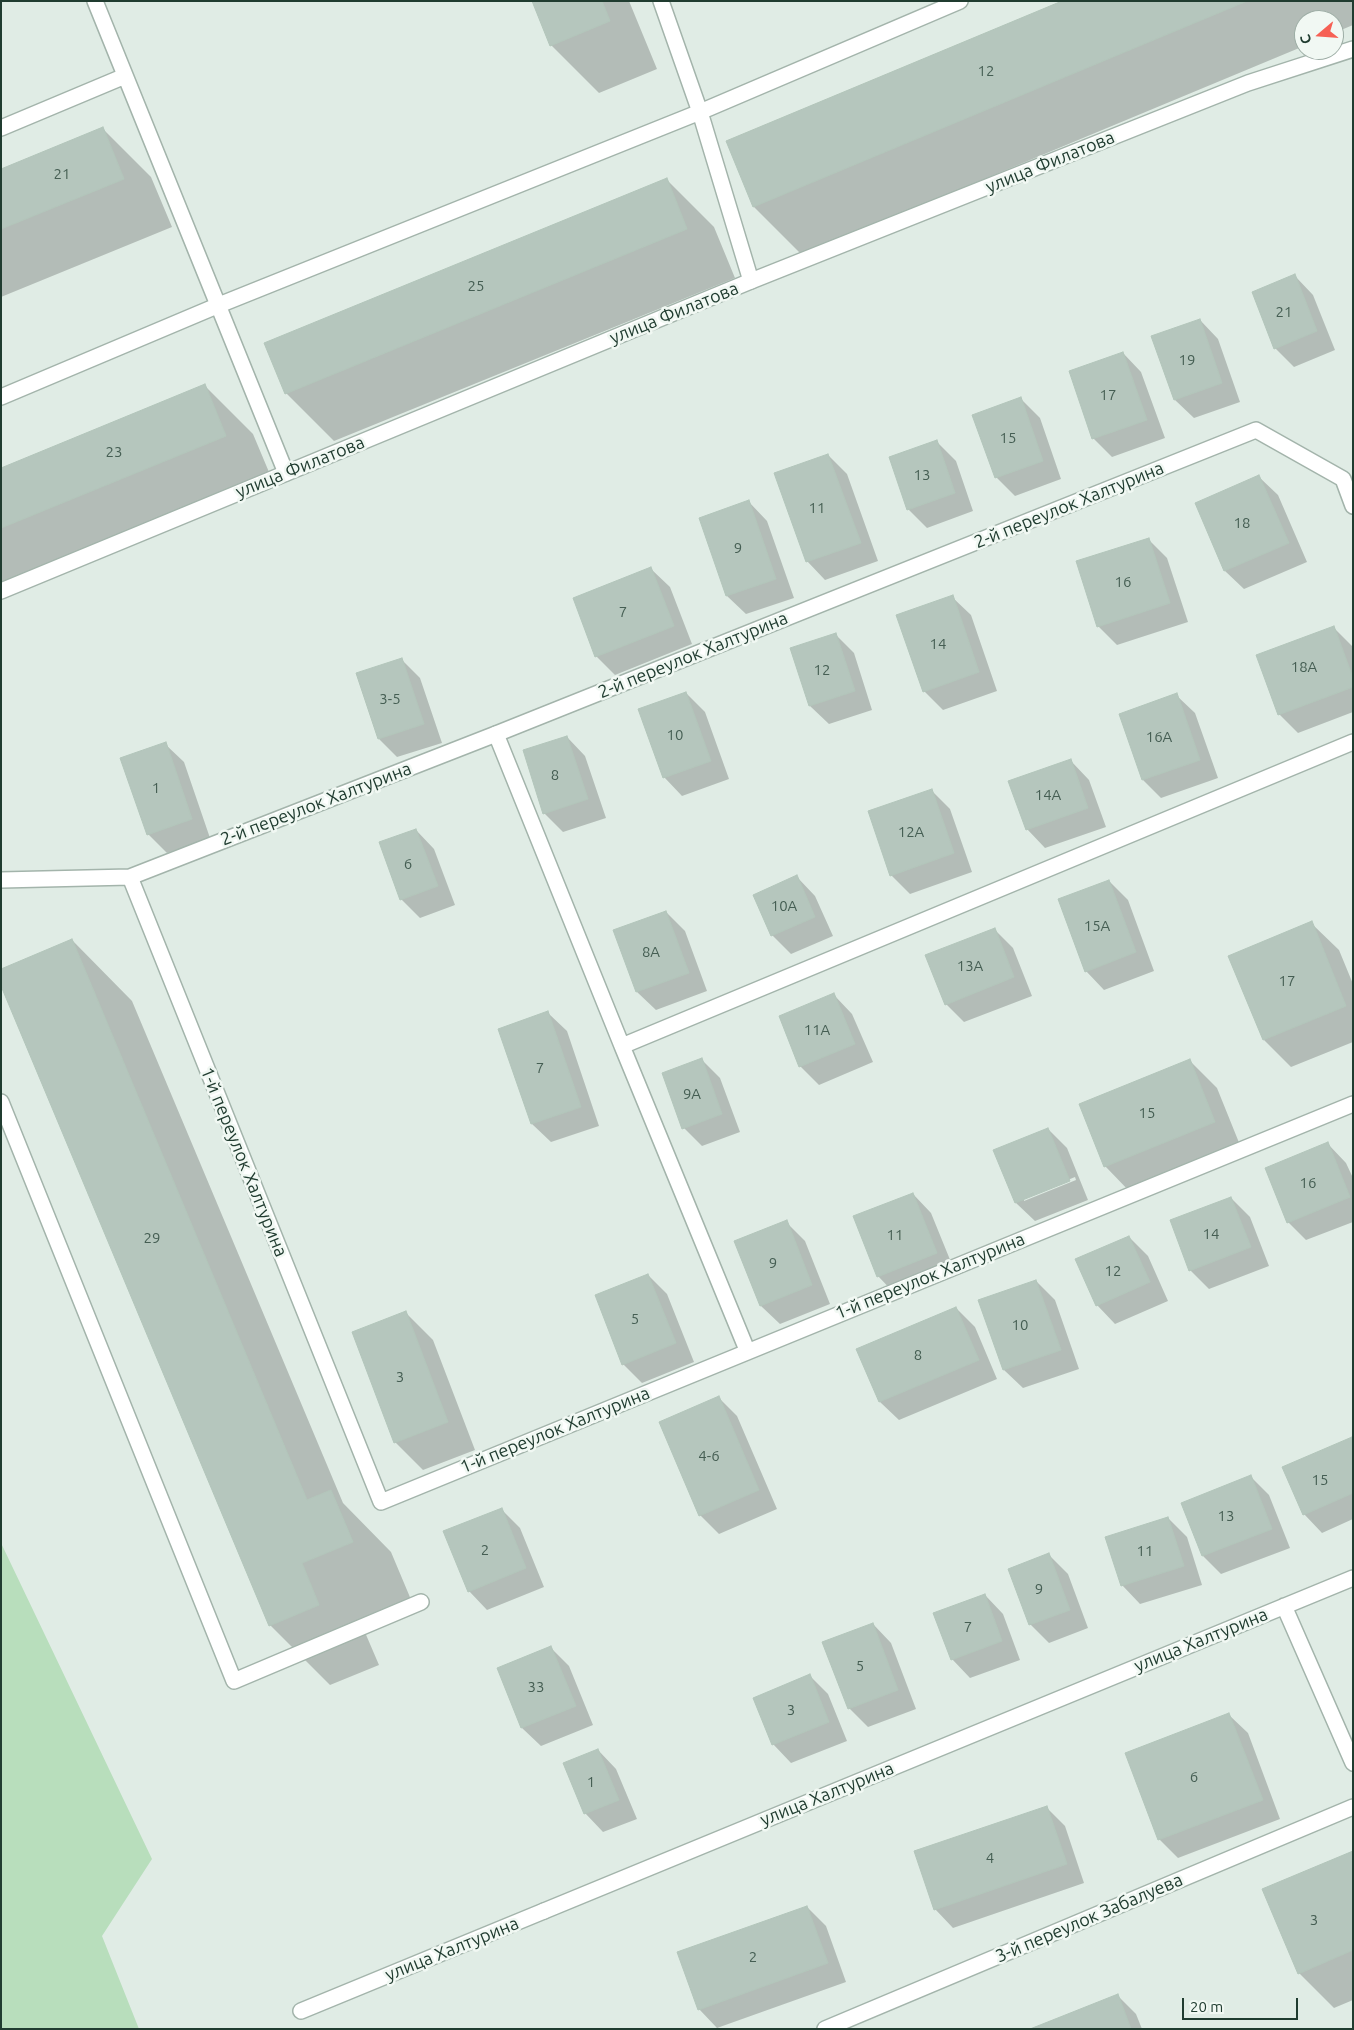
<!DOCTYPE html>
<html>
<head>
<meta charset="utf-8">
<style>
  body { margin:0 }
  #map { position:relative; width:1354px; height:2030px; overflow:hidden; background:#e0ece5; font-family:Ubuntu,sans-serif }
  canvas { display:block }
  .frame { position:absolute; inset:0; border:2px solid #203c30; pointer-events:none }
  .north { position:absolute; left:1294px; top:10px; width:50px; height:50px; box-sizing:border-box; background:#f1f8f3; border:1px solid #9dada5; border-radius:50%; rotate:252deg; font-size:14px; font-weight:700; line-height:20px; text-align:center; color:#203c30 }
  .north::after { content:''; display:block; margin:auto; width:18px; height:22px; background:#f66054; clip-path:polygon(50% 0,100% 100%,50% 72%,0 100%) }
  .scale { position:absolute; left:1182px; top:1998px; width:116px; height:22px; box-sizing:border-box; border:2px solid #203c30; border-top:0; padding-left:6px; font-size:15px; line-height:18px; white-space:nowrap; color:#203c30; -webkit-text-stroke:4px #f1f8f3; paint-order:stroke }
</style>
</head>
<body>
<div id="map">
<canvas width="1354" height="2030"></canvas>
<div class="frame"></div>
<div class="north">С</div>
<div class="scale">20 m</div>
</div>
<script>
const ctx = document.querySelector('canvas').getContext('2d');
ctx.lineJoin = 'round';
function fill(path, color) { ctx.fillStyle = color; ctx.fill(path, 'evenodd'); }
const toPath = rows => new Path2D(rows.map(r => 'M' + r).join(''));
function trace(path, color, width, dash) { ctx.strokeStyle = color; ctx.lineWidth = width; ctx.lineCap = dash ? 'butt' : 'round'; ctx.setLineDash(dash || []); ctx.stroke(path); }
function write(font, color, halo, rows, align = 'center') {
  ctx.font = font + ' Ubuntu,sans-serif'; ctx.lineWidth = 5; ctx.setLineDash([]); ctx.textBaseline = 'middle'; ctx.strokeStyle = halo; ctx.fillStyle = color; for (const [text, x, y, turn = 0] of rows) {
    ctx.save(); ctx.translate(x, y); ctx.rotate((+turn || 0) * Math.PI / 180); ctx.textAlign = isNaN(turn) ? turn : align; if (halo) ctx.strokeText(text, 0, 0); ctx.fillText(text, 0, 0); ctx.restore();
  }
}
const green = toPath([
  [1,1543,152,1859,102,1936,139,2029,1,2029]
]);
const shadow = toPath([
  [533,1,629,1,657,69,599,93,551,45],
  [1065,1,1353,1,1353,25,1334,33,1334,20,1304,20,1304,46,802,255,754,207,727,142],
  [103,129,151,177,172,227,1,297,1,170],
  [666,179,714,227,735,278,334,441,286,393],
  [1295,276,1313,295,1335,350,1294,367,1275,348],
  [1200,320,1218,339,1240,402,1194,418,1175,400,1153,337],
  [1123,353,1141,372,1165,438,1112,457,1093,438],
  [205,386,253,434,274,484,1,595,1,469],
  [1021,399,1040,418,1061,479,1015,496,996,477],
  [937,442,956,461,973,511,927,528,908,509],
  [828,455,847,474,878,561,825,580,807,561],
  [1259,477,1278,495,1307,562,1244,589,1225,571,1196,504],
  [749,502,767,521,794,598,746,614,727,596,700,519],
  [1148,539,1167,558,1188,622,1117,645,1098,626],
  [651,569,670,587,692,644,615,675,596,656],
  [952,597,971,615,997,691,943,710,924,691],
  [1334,628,1353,647,1353,712,1298,733,1279,714],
  [835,634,854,653,872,710,829,724,810,706],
  [402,660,420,678,442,743,397,757,379,739],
  [686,693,705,712,729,779,682,796,664,777],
  [1176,695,1195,713,1218,778,1161,798,1143,780],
  [567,737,585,756,606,818,563,832,544,813],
  [165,744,184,762,210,838,167,853,148,834],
  [1071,761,1089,780,1106,827,1045,848,1027,829],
  [931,790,950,809,972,872,910,894,891,875],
  [416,830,434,849,455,905,420,918,401,899],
  [797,877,815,896,833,936,791,954,772,935],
  [1109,881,1128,900,1154,971,1104,990,1086,971],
  [666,912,685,931,707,991,656,1010,637,992,615,931],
  [1311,923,1339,950,1353,984,1353,1042,1291,1067,1264,1040],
  [994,929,1013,948,1032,996,964,1022,946,1004],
  [72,940,132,1001,343,1503,391,1552,412,1602,361,1623,379,1665,330,1685,270,1625],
  [834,995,852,1014,873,1062,819,1085,800,1066],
  [548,1013,567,1031,599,1126,551,1142,532,1124,500,1029],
  [702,1060,720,1078,740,1132,702,1146,684,1128],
  [1190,1061,1217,1088,1242,1150,1132,1194,1105,1166],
  [1048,1129,1067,1148,1088,1200,1035,1221,1016,1203,995,1151],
  [1075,1177,1076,1180,1024,1201,1024,1198],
  [1328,1144,1346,1163,1353,1178,1353,1222,1306,1240,1288,1222],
  [913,1194,931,1213,955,1272,896,1295,878,1276],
  [1231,1198,1250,1217,1269,1266,1209,1289,1190,1270],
  [786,1222,805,1241,830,1304,780,1324,761,1306,736,1242],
  [1129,1237,1148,1256,1168,1301,1115,1324,1097,1305],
  [648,1275,667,1294,694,1362,642,1383,623,1364],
  [1036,1281,1055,1300,1079,1369,1023,1388,1004,1370,980,1301],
  [956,1308,975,1327,997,1379,899,1420,880,1402,858,1350],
  [406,1313,433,1340,475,1450,423,1470,395,1442],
  [719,1398,737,1416,777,1509,719,1534,700,1515],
  [1351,1438,1353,1519,1322,1533,1304,1514],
  [1251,1477,1269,1495,1290,1548,1221,1574,1203,1556,1183,1504],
  [501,1509,520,1528,544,1587,487,1610,469,1591],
  [1168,1518,1187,1537,1202,1585,1140,1604,1122,1585],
  [1049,1555,1068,1574,1088,1628,1049,1643,1030,1624],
  [985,1595,1003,1614,1020,1660,970,1678,952,1659],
  [873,1624,891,1643,916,1709,868,1727,849,1708],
  [550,1647,569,1666,593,1725,541,1746,522,1728,498,1669],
  [810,1676,828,1694,847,1741,791,1763,773,1744],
  [1229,1715,1248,1733,1280,1819,1178,1858,1159,1839],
  [598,1750,616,1769,637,1819,603,1832,585,1813],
  [1047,1808,1065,1826,1084,1883,953,1928,935,1909],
  [1353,1853,1353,2000,1334,2008,1299,1973],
  [807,1907,826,1926,846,1982,717,2028,699,2009],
  [1117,1995,1136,2014,1142,2029,1033,2029]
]);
const building = toPath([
  [532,1,602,1,610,21,550,46,532,1],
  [1062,1,1247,1,753,207,726,141,1062,1],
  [103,127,124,179,1,229,1,169,103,127],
  [667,178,687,229,285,394,264,343,667,178],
  [1295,274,1317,331,1274,349,1252,292,1295,274],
  [1200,319,1222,383,1174,400,1151,336,1200,319],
  [1123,352,1147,420,1092,439,1069,371,1123,352],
  [205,384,226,436,1,528,1,468,205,384],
  [1021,397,1043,461,995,478,972,415,1021,397],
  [937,440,955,493,907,510,889,457,937,440],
  [828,454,861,543,806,562,774,473,828,454],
  [1259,475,1289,543,1224,571,1195,503,1259,475],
  [749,500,776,579,726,596,699,518,749,500],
  [1149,538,1170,603,1097,627,1076,561,1149,538],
  [651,567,674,626,595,657,573,598,651,567],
  [953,595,979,672,923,692,896,615,953,595],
  [1334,626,1353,678,1353,687,1278,715,1256,655,1334,626],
  [836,633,855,691,809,706,790,648,836,633],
  [402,658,424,724,378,739,356,673,402,658],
  [686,692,711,761,663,778,638,709,686,692],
  [1177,693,1200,760,1142,780,1119,714,1177,693],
  [567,736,588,799,543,814,523,750,567,736],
  [166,742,192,819,147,835,120,758,166,742],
  [1071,759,1088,808,1026,830,1008,781,1071,759],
  [932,789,954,853,890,876,868,811,932,789],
  [416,829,438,886,400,900,379,842,416,829],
  [797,875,815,917,771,936,753,895,797,875],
  [1109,880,1136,952,1085,972,1058,899,1109,880],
  [666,911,689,973,636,992,613,930,666,911],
  [1312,921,1346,1006,1263,1040,1228,956,1312,921],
  [995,928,1014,977,945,1005,925,955,995,928],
  [72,939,307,1500,331,1490,353,1542,302,1563,319,1605,269,1626,1,986,1,969,72,939],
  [834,993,855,1044,799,1067,779,1016,834,993],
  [548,1011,581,1107,531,1124,498,1029,548,1011],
  [702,1058,722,1114,682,1129,662,1073,702,1058],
  [1190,1059,1215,1122,1104,1167,1079,1104,1190,1059],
  [1048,1128,1070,1181,1015,1203,993,1150,1048,1128],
  [1328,1142,1350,1197,1287,1223,1265,1168,1328,1142],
  [913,1193,937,1253,877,1277,853,1216,913,1193],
  [1231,1197,1251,1247,1189,1271,1170,1220,1231,1197],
  [787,1220,812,1285,760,1306,734,1241,787,1220],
  [1129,1236,1150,1282,1096,1306,1075,1259,1129,1236],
  [648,1274,676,1343,622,1365,595,1295,648,1274],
  [1036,1280,1061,1350,1003,1370,978,1300,1036,1280],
  [956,1307,979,1360,879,1402,856,1349,956,1307],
  [406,1311,448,1422,394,1443,352,1332,406,1311],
  [719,1396,759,1490,699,1516,659,1422,719,1396],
  [1352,1437,1353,1493,1303,1515,1282,1467,1352,1437],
  [1251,1475,1272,1529,1202,1556,1181,1503,1251,1475],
  [502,1508,526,1568,468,1592,443,1531,502,1508],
  [1168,1517,1184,1566,1121,1586,1105,1537,1168,1517],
  [1049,1553,1070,1610,1029,1625,1008,1569,1049,1553],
  [985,1594,1002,1641,951,1660,933,1613,985,1594],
  [873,1623,898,1690,848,1709,822,1642,873,1623],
  [551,1646,576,1706,521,1728,497,1668,551,1646],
  [810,1674,829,1722,772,1745,753,1698,810,1674],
  [1229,1713,1263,1800,1158,1840,1125,1753,1229,1713],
  [598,1749,619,1800,584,1814,563,1763,598,1749],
  [1047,1806,1067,1864,934,1910,914,1851,1047,1806],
  [1353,1851,1353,1950,1298,1974,1262,1889,1353,1851],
  [807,1906,828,1963,698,2010,677,1952,807,1906],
  [1118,1994,1131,2029,1030,2029,1118,1994]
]);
const service = toPath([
  [95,1,286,473],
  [661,1,700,112,751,281],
  [1,128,125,76],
  [1,397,219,305,700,112,960,1],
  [496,734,622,1046],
  [1,1102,234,1681,421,1602],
  [747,1350,622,1046,1353,742],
  [301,2011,544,1911]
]);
const minor = toPath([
  [1,591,751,281,1248,83,1353,49],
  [130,877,381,1502,1353,1104],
  [1,880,130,877,496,734,1256,430,1343,479,1353,506],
  [1284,1606,1353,1763],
  [544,1911,1353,1578],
  [825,2029,1353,1807]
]);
const numberNames = [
  ["12",986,71],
  ["21",62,174],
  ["25",476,286],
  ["21",1284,312],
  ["19",1187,360],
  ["17",1108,395],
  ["15",1008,438],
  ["23",114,452],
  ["13",922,475],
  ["11",817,508],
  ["18",1242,523],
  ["9",738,548],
  ["16",1123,582],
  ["7",623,612],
  ["14",938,644],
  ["18А",1304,667],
  ["12",822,670],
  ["3-5",390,699],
  ["10",675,735],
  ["16А",1159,737],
  ["8",555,775],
  ["1",156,788],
  ["14А",1048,795],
  ["12А",911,832],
  ["6",408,864],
  ["10А",784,906],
  ["15А",1097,926],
  ["8А",651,952],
  ["13А",970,966],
  ["17",1287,981],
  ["11А",817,1030],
  ["7",540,1068],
  ["9А",692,1094],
  ["15",1147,1113],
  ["16",1308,1183],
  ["14",1211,1234],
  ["11",895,1235],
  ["29",152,1238],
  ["9",773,1263],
  ["12",1113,1271],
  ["5",635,1319],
  ["10",1020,1325],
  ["8",918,1355],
  ["3",400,1377],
  ["4-6",709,1456],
  ["15",1320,1480],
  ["13",1226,1516],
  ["2",485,1550],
  ["11",1145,1551],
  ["9",1039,1589],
  ["7",968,1627],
  ["5",860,1666],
  ["33",536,1687],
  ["3",791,1710],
  ["6",1194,1777],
  ["1",591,1782],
  ["4",990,1858],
  ["3",1314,1920],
  ["2",753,1957]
];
const streetNames = [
  ["улица Филатова",1050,162,-22],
  ["улица Филатова",674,313,-22],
  ["улица Филатова",300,467,-22],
  ["2-й переулок Халтурина",1069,505,-22],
  ["2-й переулок Халтурина",693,655,-22],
  ["2-й переулок Халтурина",316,804,-21],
  ["1-й переулок Халтурина",244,1162,68],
  ["1-й переулок Халтурина",930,1276,-22],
  ["1-й переулок Халтурина",555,1430,-22],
  ["улица Халтурина",1201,1640,-22],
  ["улица Халтурина",827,1794,-22],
  ["3-й переулок Забалуева",1089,1918,-23],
  ["улица Халтурина",452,1949,-22]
];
fill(green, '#b8debc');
fill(shadow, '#0003');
fill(building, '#b5c6bd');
trace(building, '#b2c5ba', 1);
trace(service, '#a3b4ab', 18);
trace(minor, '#a3b4ab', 18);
trace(service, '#fff', 15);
trace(minor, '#fff', 15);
write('15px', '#455e53', null, numberNames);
write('18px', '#203c30', '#f1f8f3', streetNames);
</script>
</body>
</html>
